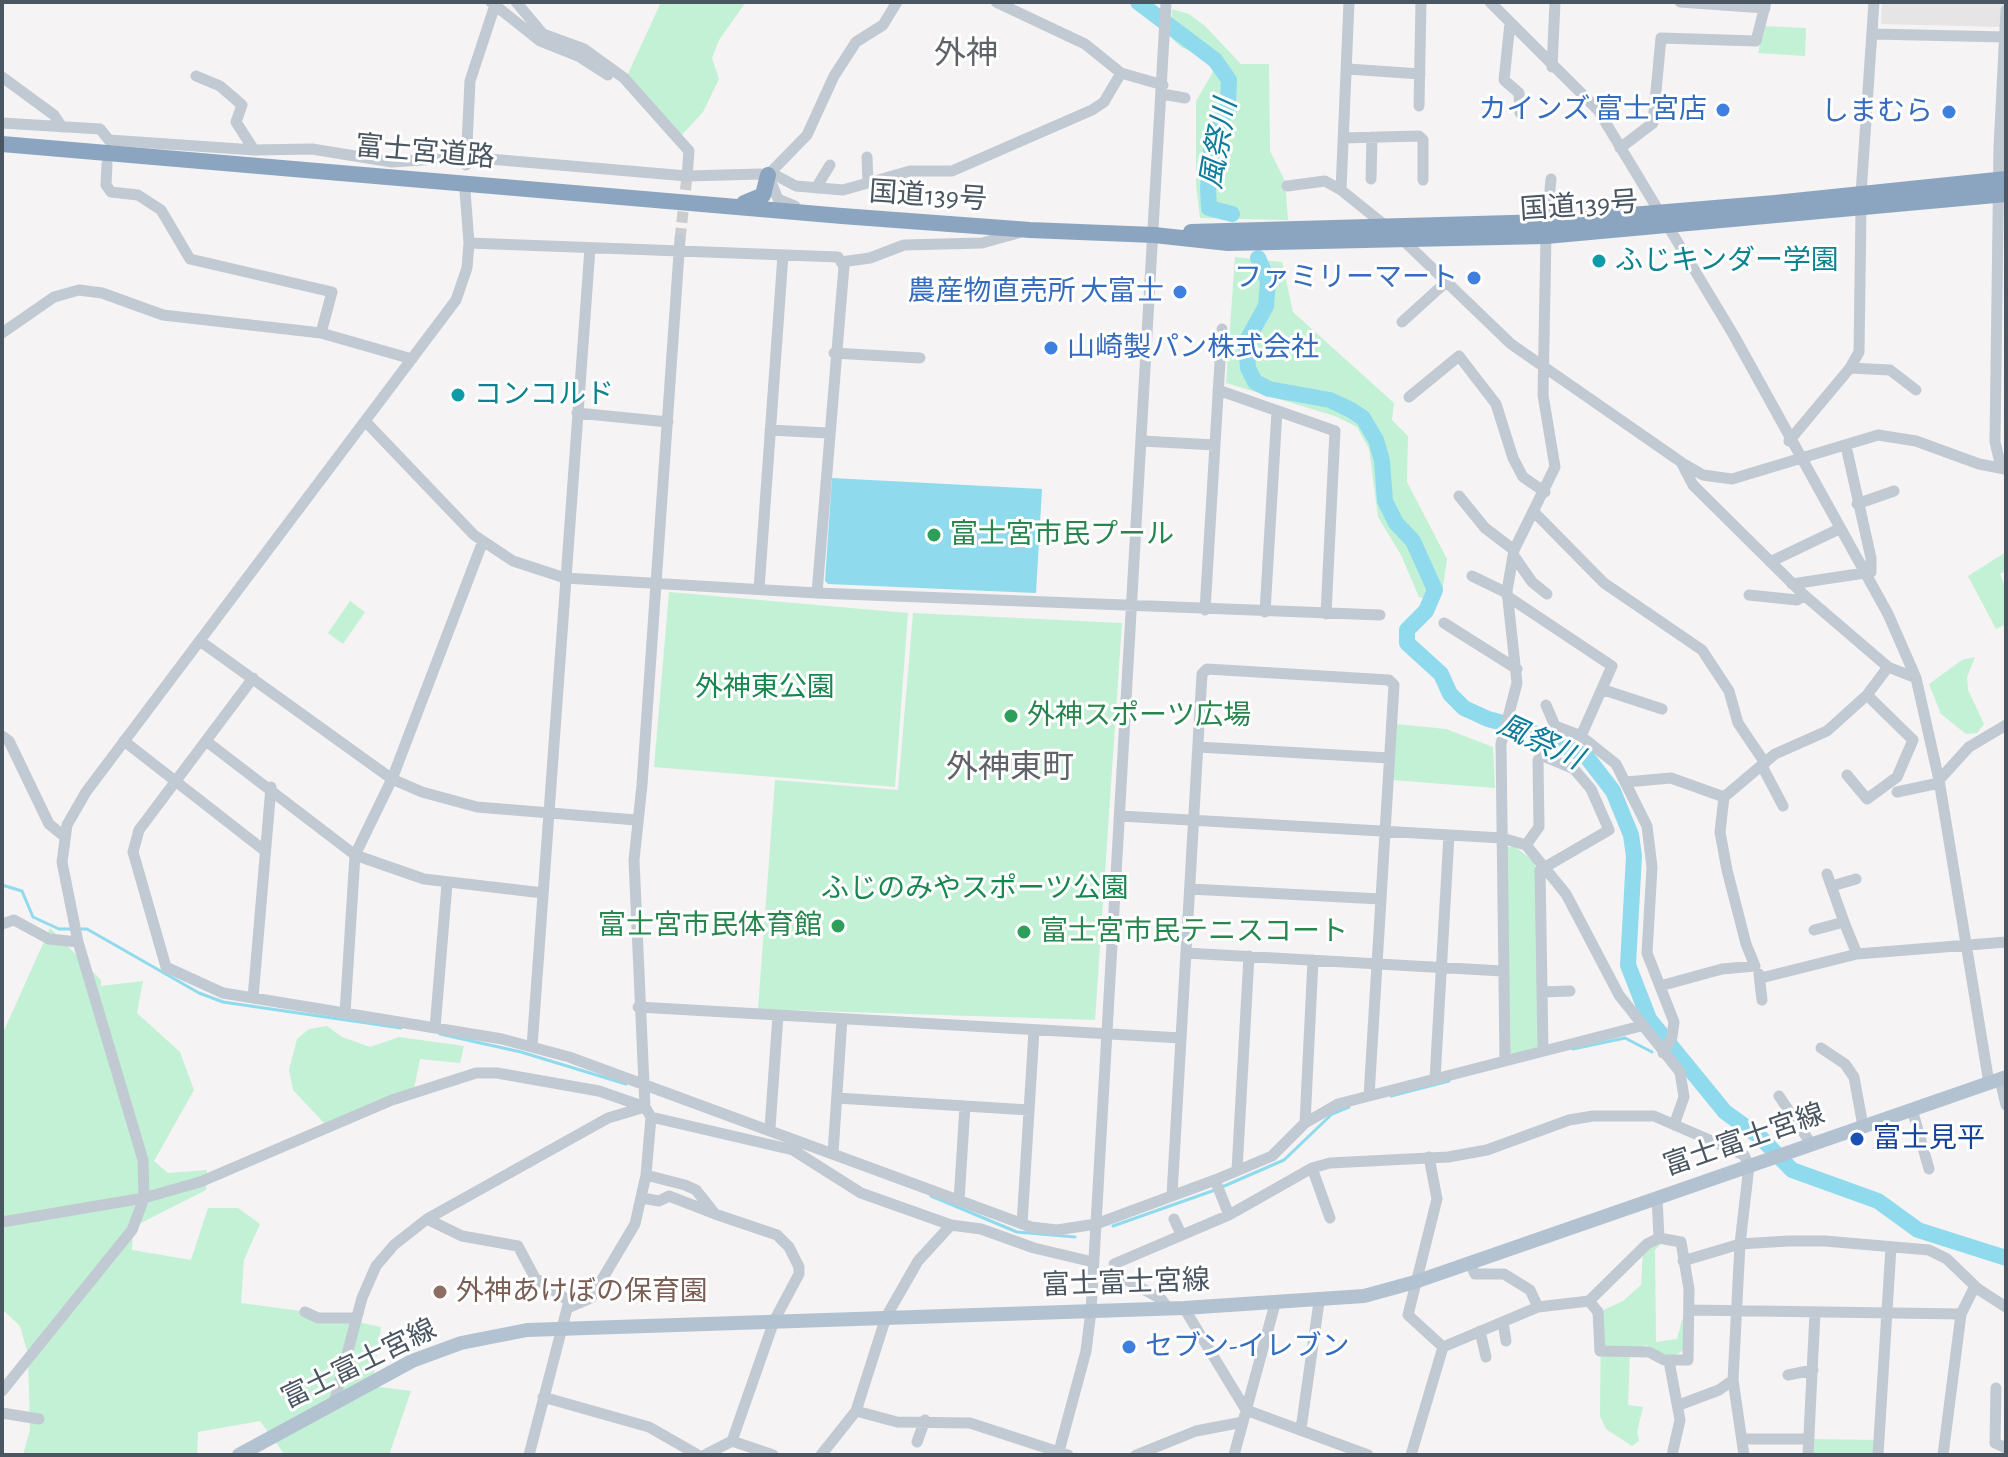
<!DOCTYPE html>
<html>
<head>
<meta charset="utf-8">
<style>
  body { margin:0 }
  #map { position:relative; width:2008px; height:1457px; overflow:hidden; background:#f5f3f3; font-family:"Alegreya Sans",sans-serif }
  canvas { display:block }
  .frame { position:absolute; inset:0; border:4px solid #4a5661; pointer-events:none }
</style>
</head>
<body>
<div id="map">
<canvas width="2008" height="1457"></canvas>
<div class="frame"></div>
</div>
<script>
const ctx = document.querySelector('canvas').getContext('2d');
ctx.lineJoin = 'round';
function fill(path, color) { ctx.fillStyle = color; ctx.fill(path, 'evenodd'); }
const toPath = rows => new Path2D(rows.map(r => 'M' + r).join(''));
function trace(path, color, width, dash) { ctx.strokeStyle = color; ctx.lineWidth = width; ctx.lineCap = dash ? 'butt' : 'round'; ctx.setLineDash(dash || []); ctx.stroke(path); }
function write(font, color, halo, rows, align = 'center') {
  ctx.font = font + ' "Alegreya Sans","Noto Sans JP",sans-serif'; ctx.lineWidth = 6; ctx.setLineDash([]); ctx.textBaseline = 'middle'; ctx.strokeStyle = halo; ctx.fillStyle = color; for (const [text, x, y, turn = 0] of rows) {
    ctx.save(); ctx.translate(x, y); ctx.rotate((+turn || 0) * Math.PI / 180); ctx.textAlign = isNaN(turn) ? turn : align; if (halo) ctx.strokeText(text, 0, 0); ctx.fillText(text, 0, 0); ctx.restore();
  }
}
const education = toPath([
  [1882,2,2004,2,2003,27,1881,24]
]);
const green = toPath([
  [661,2,746,2,719,40,712,58,719,79,703,112,680,137,627,76],
  [1172,9,1189,14,1205,26,1241,64,1269,64,1270,151,1285,181,1288,220,1200,218,1196,184,1196,101,1214,70,1204,57,1181,47,1170,37],
  [1764,26,1806,28,1805,56,1758,53],
  [1235,257,1282,262,1293,312,1394,403,1392,420,1408,436,1407,482,1447,559,1443,587,1437,602,1419,597,1401,555,1378,517,1369,449,1357,427,1335,416,1226,383],
  [2006,552,2006,571,2000,574,2006,589,2006,624,1996,629,1968,576],
  [669,592,908,613,895,787,654,767],
  [350,601,365,612,343,644,328,633],
  [913,613,1122,623,1095,1020,758,1009,775,780,898,790],
  [1975,657,1967,677,1968,690,1984,724,1977,733,1966,734,1941,714,1929,684,1962,660],
  [1396,724,1446,729,1493,747,1495,788,1392,780],
  [1514,846,1535,862,1538,1048,1509,1055,1505,848],
  [50,928,101,980,101,986,143,981,137,1013,180,1052,194,1090,154,1161,168,1173,207,1170,206,1190,133,1227,132,1250,191,1260,208,1208,238,1208,260,1224,244,1260,241,1303,316,1313,381,1327,372,1386,411,1391,389,1455,285,1455,260,1421,198,1432,197,1455,23,1455,30,1430,28,1354,20,1326,2,1309,2,1035],
  [327,1026,342,1037,370,1047,399,1037,464,1046,460,1063,420,1059,414,1089,324,1123,293,1090,289,1070,297,1039,309,1029],
  [1664,1241,1655,1250,1656,1342,1677,1339,1682,1320,1688,1316,1684,1350,1670,1358,1646,1345,1630,1352,1628,1405,1643,1407,1637,1432,1639,1441,1632,1446,1606,1429,1600,1416,1601,1311,1623,1301,1641,1285,1643,1250],
  [1809,1439,1879,1440,1878,1455,1808,1455]
]);
const water = toPath([
  [832,478,1042,489,1036,593,828,584,825,581]
]);
const stream = toPath([
  [2,885,22,891,33,917,59,929,87,929,199,993,223,1002,401,1028],
  [440,1034,521,1052,626,1084],
  [1573,1049,1625,1038,1652,1052],
  [1670,1055,1681,1057],
  [1391,1096,1449,1081],
  [1222,1187,1284,1160,1332,1114,1349,1107],
  [931,1196,1017,1232,1075,1237],
  [1113,1226,1215,1190]
]);
const river = toPath([
  [1138,2,1215,60,1229,80,1228,104,1211,149,1208,188,1209,208,1232,214],
  [1258,258,1268,281,1266,306,1246,342,1248,368,1255,382,1269,389,1330,400,1351,410,1363,418,1376,440,1382,461,1385,501,1396,523,1413,541,1435,590,1426,611,1407,630,1407,643,1441,674,1450,694,1464,708,1488,719,1525,729,1586,756,1613,791,1631,835,1634,856,1628,965,1649,1019,1725,1112,1760,1137,1792,1170,1878,1201,1918,1230,2006,1258]
]);
const minorTunnel = toPath([
  [680,239,687,176]
]);
const minor = toPath([
  [491,2,540,41,580,57,608,75],
  [516,2,543,34,584,49,624,78,689,151,687,176],
  [996,2,1085,44,1121,73,1163,85],
  [1349,2,1341,190,1387,227],
  [1490,2,1598,110,1733,334,1888,614,1916,678,1939,780,1989,1083],
  [1680,2,1765,8],
  [1510,23,1504,80,1519,93,1520,113],
  [1874,34,2005,37],
  [1552,67,1555,2],
  [1348,69,1420,74],
  [196,76,220,86,242,105,236,122,254,150],
  [2,77,54,115,62,127],
  [1162,94,1185,98],
  [1419,106,1421,2],
  [2,123,100,129,109,140,254,150,312,149,392,162,466,157,687,176,760,174,777,176,796,186,843,190,910,171,952,171,1092,110,1104,102,1121,73],
  [1344,138,1419,136,1423,140,1423,180],
  [1620,148,1653,123,1661,38,1756,41,1766,2],
  [867,157,868,183],
  [107,164,106,185,111,192,138,195,161,210,190,259,332,292,321,333],
  [466,165,470,81,496,2],
  [1371,179,1372,137],
  [1287,186,1325,181,1341,190],
  [816,188,830,165],
  [1861,194,1874,2],
  [795,206,778,199,768,175,807,135,834,76,856,42,883,25,897,2],
  [1547,222,1551,179],
  [1403,240,1511,344,1681,462,1693,485,1804,595,1888,667,1916,678],
  [469,243,838,257,844,266,817,593],
  [841,262,870,258,904,245,982,243,1018,233],
  [1402,322,1445,283],
  [2,333,54,297,79,290,102,293,163,315,321,333,412,359],
  [834,353,920,358],
  [1850,368,1890,370,1916,390],
  [1218,390,1335,431,1326,614],
  [1409,397,1459,356,1496,404,1513,458,1523,477,1545,492],
  [577,413,668,422],
  [365,421,474,535,513,561,565,578,817,593,1380,615],
  [770,430,828,433],
  [1142,441,1215,445],
  [1789,441,1850,368,1859,352,1861,210],
  [1682,463,1703,475,1732,479,1878,435,1916,441,1979,464,2005,469],
  [2001,467,1995,442,1999,147,2006,10],
  [1459,496,1485,528,1514,550],
  [1857,504,1894,491],
  [1535,513,1604,583,1702,650,1729,691,1738,723,1765,763],
  [1514,556,1532,582,1547,594],
  [1770,562,1839,529],
  [1472,576,1507,593],
  [1792,584,1871,572,1871,558,1846,446],
  [759,589,783,255],
  [1749,595,1797,600,1804,595],
  [1507,596,1612,666,1581,736],
  [1205,610,1222,329],
  [1265,612,1277,411],
  [1444,623,1517,669],
  [200,641,392,779,422,792,477,807,636,820],
  [253,678,139,830,133,852,166,967,223,993,502,1039,569,1057,1031,1227,1057,1230,1096,1224,1215,1180,1272,1156,1305,1123,1338,1104,1641,1026],
  [1604,690,1662,709],
  [1546,705,1555,726,1581,736,1616,764,1647,826,1652,867,1647,953,1674,1022,1672,1037,1663,1053],
  [2,736,9,741,49,824,65,837],
  [124,741,265,851],
  [206,741,355,855,424,879,543,893],
  [1198,747,1389,758],
  [1762,766,1783,806],
  [1847,775,1867,799,1897,777,1913,740,1867,695],
  [1939,780,1969,747,2006,725],
  [1626,782,1671,778,1724,797,1775,754,1827,731,1867,695,1888,667],
  [1897,792,1939,783],
  [1120,816,1502,838,1526,845,1566,894,1619,995,1680,1072,1684,1097,1674,1125],
  [1526,845,1539,827,1538,760,1543,756,1574,769,1591,789,1609,830,1540,870,1543,1051],
  [1827,874,1844,922],
  [1832,886,1856,879],
  [1190,889,1380,899],
  [2,924,14,920,49,939,78,942],
  [1814,930,1844,922,1857,954,2006,942],
  [1186,953,1502,971],
  [1759,974,1762,1000],
  [1761,978,1857,954],
  [1660,986,1722,969,1755,966,1746,944,1727,870,1720,832,1724,797],
  [1542,992,1570,991],
  [253,998,271,787],
  [638,1007,1181,1038],
  [345,1013,355,855,392,779,483,541],
  [435,1028,447,884],
  [532,1047,590,248],
  [1821,1048,1845,1064,1854,1077,1863,1126],
  [1505,1061,1501,744,1517,683,1507,591,1514,550,1555,467,1543,395,1546,236],
  [1435,1079,1449,835],
  [2000,1080,2006,1105],
  [1779,1096,1812,1145],
  [837,1098,1029,1110],
  [1912,1109,1929,1169],
  [651,1117,793,1150,861,1193,951,1225,981,1229,1034,1248,1093,1262],
  [1305,1123,1313,960],
  [770,1128,778,1015],
  [833,1153,842,1019],
  [1312,1168,1330,1218],
  [1237,1170,1249,956],
  [646,1175,685,1185,696,1190,715,1214,777,1235,789,1247,799,1267,799,1274,774,1321,732,1441],
  [1215,1180,1229,1215],
  [1172,1195,1202,674,1207,669,1389,680,1394,685,1369,1096],
  [642,1198,659,1201,669,1196,713,1213],
  [959,1201,965,1106],
  [427,1219,462,1236,518,1246,535,1278,569,1301,529,1455],
  [1174,1219,1181,1234],
  [2,1222,144,1198,200,1182,392,1100,476,1073,497,1073,599,1091,645,1107,651,1117,646,1175,635,1224,591,1298,570,1307],
  [1022,1224,1034,1030],
  [1683,1261,1740,1244,1788,1241,1825,1241,1929,1250,1947,1259,1978,1289,2006,1307],
  [1589,1301,1598,1312,1600,1351,1649,1352,1664,1360,1688,1360,1689,1289,1681,1242,1659,1238],
  [1538,1307,1589,1301,1647,1244,1659,1238,1657,1198],
  [1168,1308,1161,1299,1118,1275,1114,1264,1229,1215,1312,1168,1330,1163,1448,1157,1487,1150,1569,1120,1593,1116,1654,1116,1744,1155,1749,1166,1740,1244,1733,1380,1744,1455],
  [1184,1308,1246,1410,1368,1455],
  [1690,1310,1961,1314],
  [305,1312,318,1318,356,1318],
  [1503,1322,1506,1341],
  [1480,1331,1486,1357],
  [1443,1347,1538,1307,1530,1290,1504,1274,1475,1274,1470,1263],
  [1669,1361,1680,1420,1672,1455],
  [1788,1375,1813,1370],
  [1996,1388,1995,1443,2006,1448],
  [2,1391,132,1230,144,1198,143,1160,78,942,62,862,67,825,86,792,456,300,467,268,469,243,465,191],
  [543,1397,649,1427,698,1455],
  [334,1403,362,1298,376,1266,394,1245,427,1219,608,1118,645,1107,634,860,642,785,680,239],
  [1679,1405,1719,1390,1733,1380],
  [856,1411,897,1422,970,1423,1068,1455],
  [2,1413,39,1419],
  [1301,1429,1319,1302],
  [1742,1439,1809,1439],
  [917,1442,925,1420],
  [705,1455,732,1441,773,1455],
  [821,1455,856,1411,886,1317,918,1261,951,1225],
  [1058,1455,1086,1351,1091,1311,1166,2],
  [1136,1455,1196,1431,1243,1422],
  [1234,1455,1275,1304],
  [1411,1455,1443,1347,1408,1315,1437,1199,1429,1157],
  [1808,1455,1815,1312],
  [1878,1455,1891,1247],
  [1943,1455,1961,1314,1975,1286]
]);
const major = toPath([
  [239,1455,412,1361,461,1343,527,1330,1184,1308,1364,1296,1415,1282,2006,1077]
]);
const highway = toPath([
  [2,144,842,216,1030,230,1154,235,1228,243,1546,236,2006,194],
  [744,203,763,195,768,175],
  [1191,232,1547,222,1775,203,2006,179]
]);
const markers = [
  [1723,110,8,"#3f7fe0"],
  [1949,112,8,"#3f7fe0"],
  [1599,261,8,"#0f9aa8"],
  [1474,278,8,"#3f7fe0"],
  [1180,292,8,"#3f7fe0"],
  [1051,348,8,"#3f7fe0"],
  [458,395,8,"#0f9aa8"],
  [934,535,8,"#2e9e5b"],
  [1011,716,8,"#2e9e5b"],
  [838,926,8,"#2e9e5b"],
  [1024,932,8,"#2e9e5b"],
  [1857,1139,8,"#1a4fb4"],
  [440,1292,8,"#8d6e63"],
  [1129,1347,8,"#3f7fe0"]
];
const shopNames = [
  ["カインズ 富士宮店",1707,110],
  ["しまむら",1933,112],
  ["ファミリーマート",1458,278],
  ["農産物直売所 大富士",1164,292],
  ["山崎製パン株式会社",1067,348,"left"],
  ["セブン-イレブン",1145,1347,"left"]
];
const streetNames = [
  ["富士宮道路",425,152,5],
  ["国道139号",928,196,4],
  ["国道139号",1579,206,-4],
  ["富士富士宮線",1744,1140,-19],
  ["富士富士宮線",1126,1283,-2],
  ["富士富士宮線",359,1364,-26]
];
const cultureNames = [
  ["ふじキンダー学園",1615,261],
  ["コンコルド",474,395]
];
const leisureNames = [
  ["富士宮市民プール",950,535],
  ["外神スポーツ広場",1027,716],
  ["富士宮市民体育館",822,926,"right"],
  ["富士宮市民テニスコート",1040,932]
];
const parkNames = [
  ["外神東公園",765,688],
  ["ふじのみやスポーツ公園",975,889]
];
const transitNames = [
  ["富士見平",1873,1139]
];
const educationNames = [
  ["外神あけぼの保育園",456,1292]
];
const waterNames = [
  ["風祭川",1219,144,-80],
  ["風祭川",1540,742,25]
];
const quarterNames = [
  ["外神",966,53],
  ["外神東町",1010,767]
];
fill(education, '#e6e4e5');
fill(green, '#c3f1d5');
fill(water, '#90daee');
trace(stream, '#90daee', 3);
trace(river, '#90daee', 16);
trace(minorTunnel, '#caccce', 11, [11, 5.5]);
trace(minor, '#c1cad2', 11);
trace(major, '#b3c2d1', 14);
trace(highway, '#8ba5c1', 16);
for (const [x, y, r, color] of markers) { const dot = new Path2D(); dot.arc(x, y, r, 0, 2 * Math.PI); ctx.fillStyle = color; ctx.fill(dot); trace(dot, '#fff', 3); }
write('28px', '#366cbe', '#fff', shopNames, 'right');
write('28px', '#4a5661', '#fff', streetNames);
write('28px', '#0d838f', '#fff', cultureNames, 'left');
write('28px', '#27864d', '#fff', leisureNames, 'left');
write('28px', '#17864f', '#fff', parkNames);
write('28px', '#164399', '#fff', transitNames, 'left');
write('28px', '#785e54', '#fff', educationNames, 'left');
write('italic 30px', '#0c7c9b', '#fff', waterNames);
write('32px', '#5f6368', '#fff', quarterNames);
</script>
</body>
</html>
